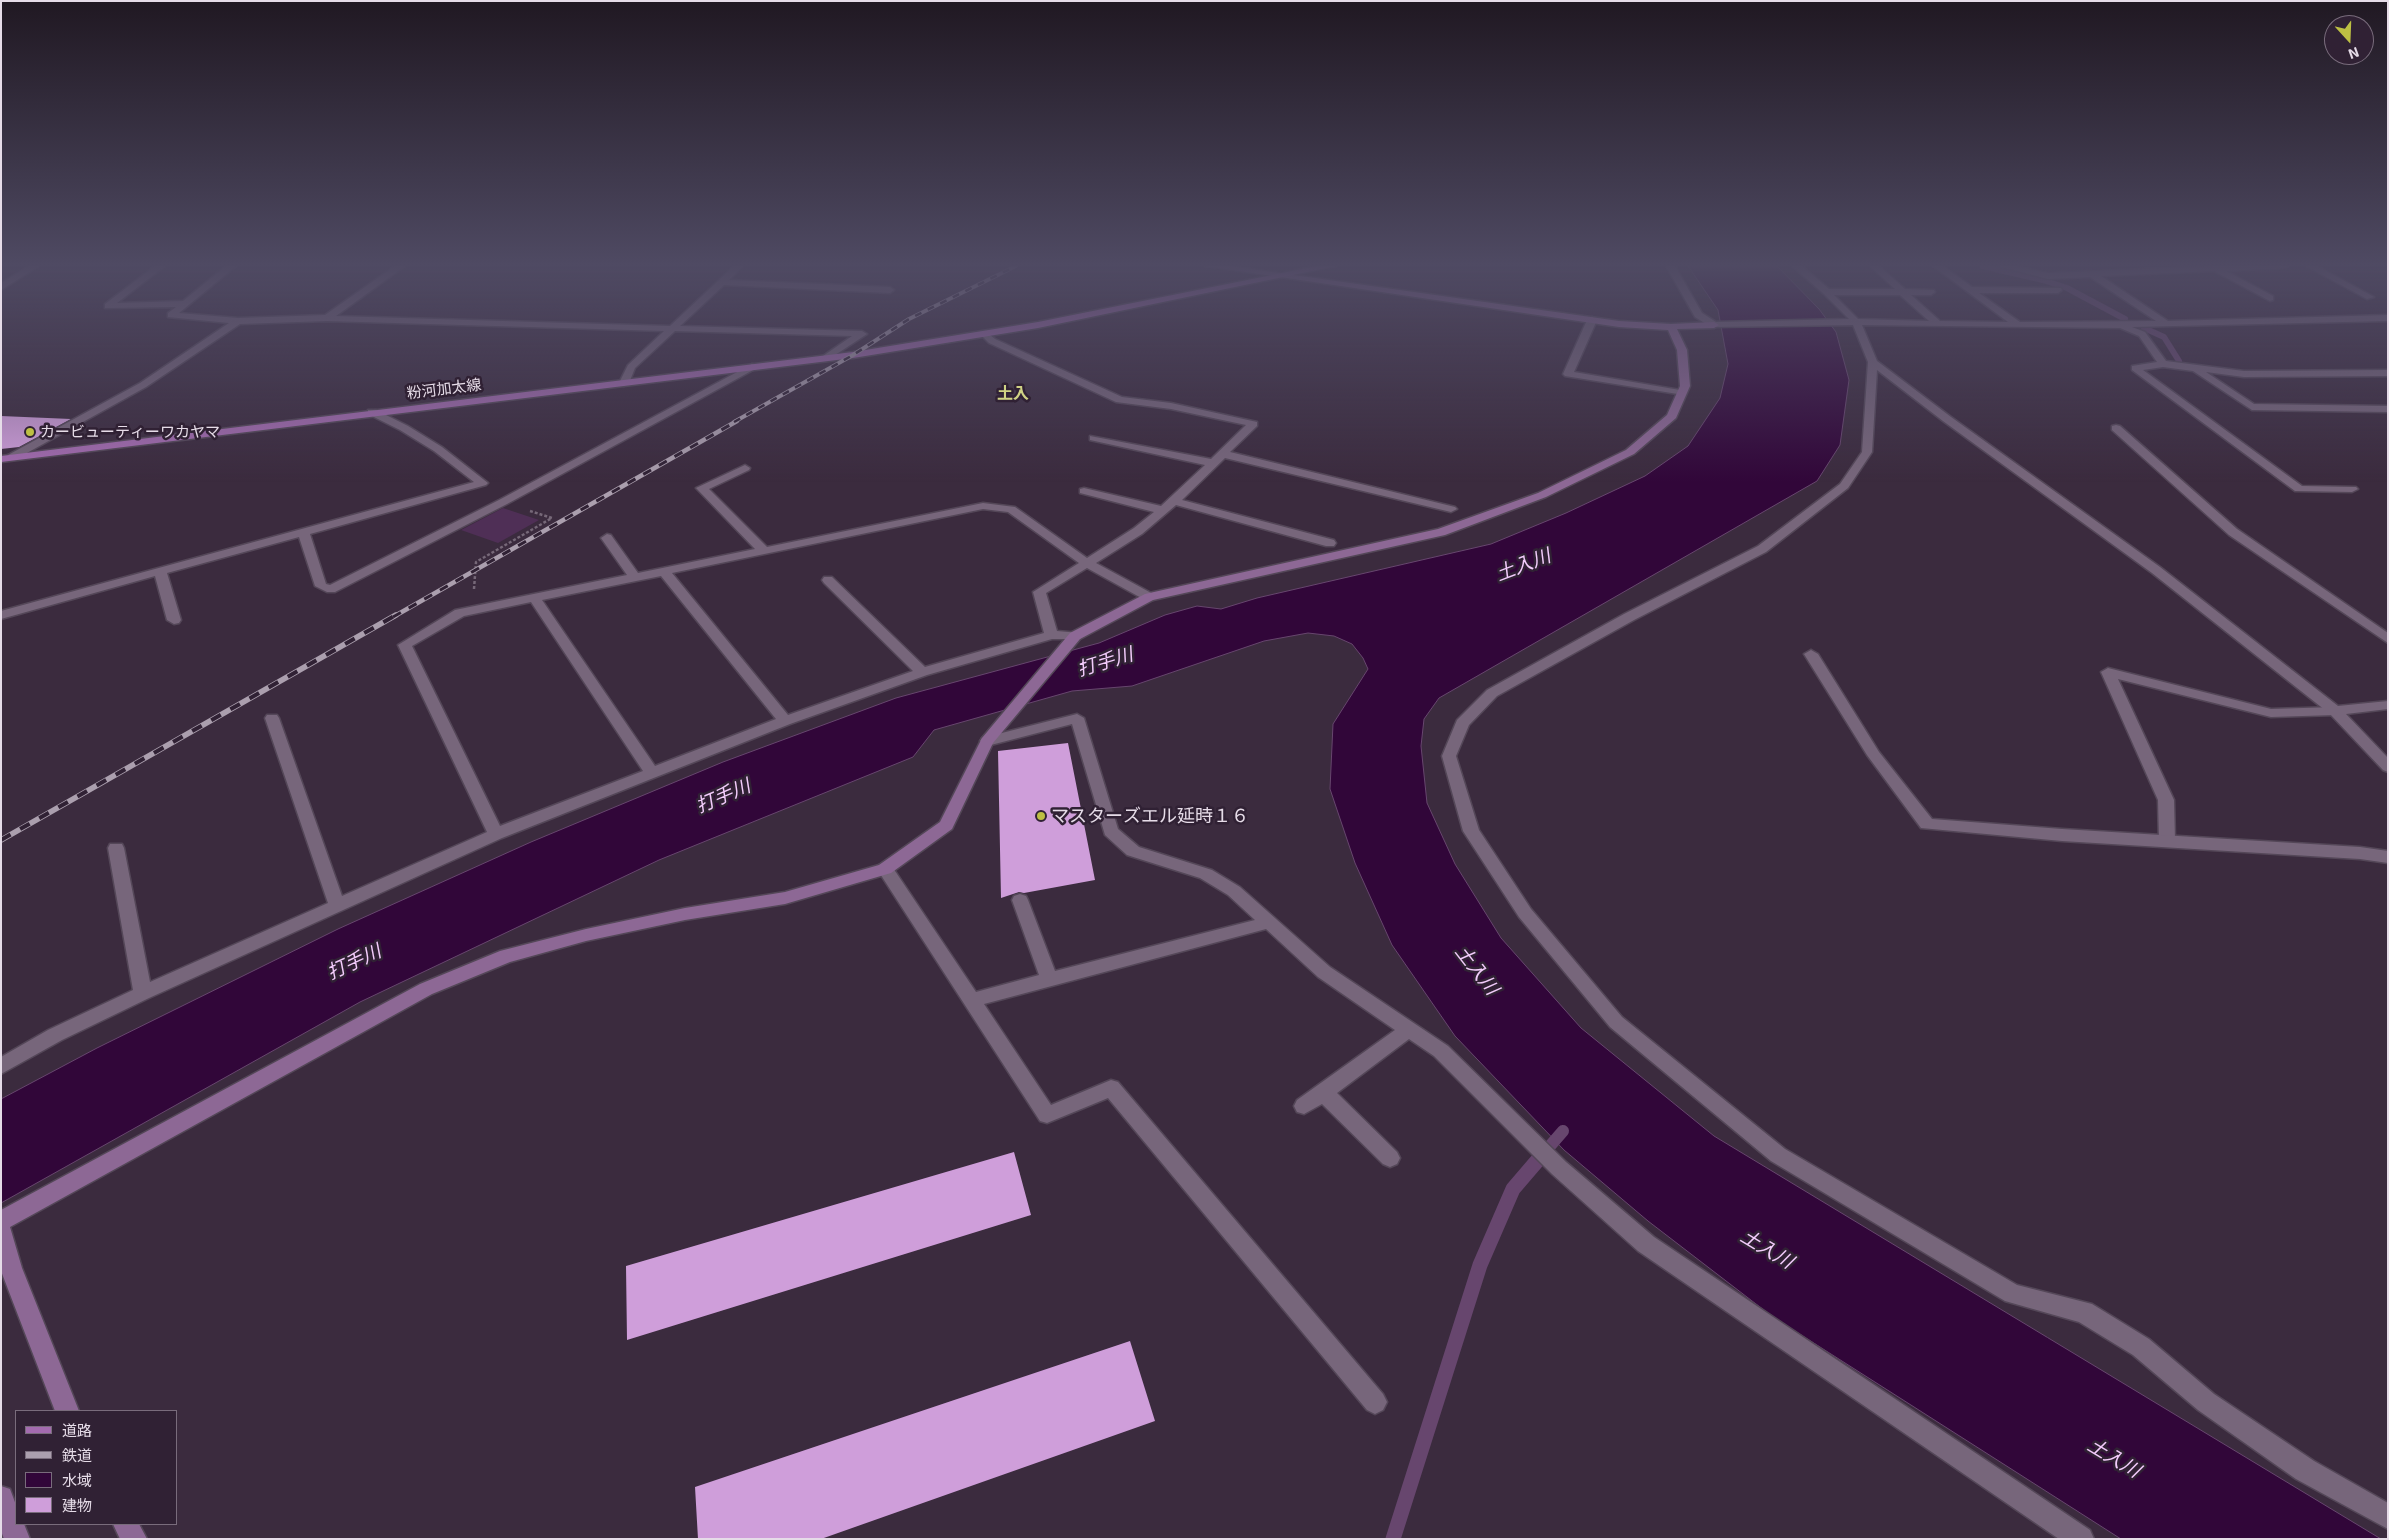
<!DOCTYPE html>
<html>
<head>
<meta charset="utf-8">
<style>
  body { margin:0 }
  #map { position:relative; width:2389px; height:1540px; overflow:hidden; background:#3b2b3e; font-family:"Exo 2","Noto Sans JP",sans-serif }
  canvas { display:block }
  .frame { position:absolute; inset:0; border:2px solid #e6dce8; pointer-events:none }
  .legend { position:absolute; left:15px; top:1410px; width:162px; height:115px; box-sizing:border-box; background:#302134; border:1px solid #796c7c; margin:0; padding:6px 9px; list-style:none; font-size:15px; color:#e6dce8 }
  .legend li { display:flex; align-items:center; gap:10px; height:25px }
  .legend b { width:25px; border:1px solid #796c7c }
  .north { position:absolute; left:2324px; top:15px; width:50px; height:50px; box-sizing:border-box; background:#302134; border:1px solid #796c7c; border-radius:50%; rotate:160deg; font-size:14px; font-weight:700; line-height:20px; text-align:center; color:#e6dce8 }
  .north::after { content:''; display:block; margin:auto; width:18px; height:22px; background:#bdbf43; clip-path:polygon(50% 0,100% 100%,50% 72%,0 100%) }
</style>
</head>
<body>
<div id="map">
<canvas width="2389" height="1540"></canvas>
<div class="frame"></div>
<ul class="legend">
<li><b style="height:6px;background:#a36baf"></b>道路</li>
<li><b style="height:6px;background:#ab9fae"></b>鉄道</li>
<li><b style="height:14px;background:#310639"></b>水域</li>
<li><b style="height:14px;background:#cf9eda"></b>建物</li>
</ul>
<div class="north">N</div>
</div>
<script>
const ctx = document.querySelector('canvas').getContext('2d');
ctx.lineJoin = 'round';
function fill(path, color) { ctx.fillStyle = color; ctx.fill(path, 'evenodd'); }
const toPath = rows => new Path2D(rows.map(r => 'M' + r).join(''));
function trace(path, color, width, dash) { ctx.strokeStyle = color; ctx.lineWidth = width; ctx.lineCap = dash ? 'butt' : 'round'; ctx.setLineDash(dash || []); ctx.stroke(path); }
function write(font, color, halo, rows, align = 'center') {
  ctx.font = font + ' "Exo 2","Noto Sans JP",sans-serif'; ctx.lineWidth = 5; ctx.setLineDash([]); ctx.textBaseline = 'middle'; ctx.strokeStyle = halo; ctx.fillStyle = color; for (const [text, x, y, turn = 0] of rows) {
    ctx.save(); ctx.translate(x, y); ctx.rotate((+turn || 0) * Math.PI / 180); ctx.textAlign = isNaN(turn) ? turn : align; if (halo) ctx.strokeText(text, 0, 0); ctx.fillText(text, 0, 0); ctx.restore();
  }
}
const green = toPath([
  [503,508,539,520,498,543,461,530]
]);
const water = toPath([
  [1688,266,1777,266,1819,309,1836,332,1849,380,1840,445,1817,481,1439,698,1424,719,1421,746,1427,803,1455,864,1501,938,1581,1028,1714,1136,2381,1539,2121,1539,1773,1317,1648,1221,1564,1150,1455,1036,1392,945,1355,863,1330,789,1333,724,1368,669,1363,658,1352,644,1334,636,1308,633,1264,641,1132,686,1072,691,934,730,913,757,659,860,360,1002,1,1203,1,1099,97,1048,338,929,531,842,723,762,896,698,1099,643,1165,615,1197,606,1221,609,1257,598,1491,544,1566,513,1645,476,1688,446,1720,398,1728,364,1718,310,1688,266]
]);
const streamFar2 = toPath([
  [1982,266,2043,280,2067,288,2125,319],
  [2144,328,2164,337,2179,361]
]);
const streamFar1 = toPath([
  [1536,1162,1563,1131]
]);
const stream = toPath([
  [1393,1539,1480,1265,1513,1189,1537,1161]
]);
const building = toPath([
  [1,416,71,419,19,447,1,449],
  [1068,743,1095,880,1024,893,1019,892,1001,898,998,751],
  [1014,1152,1031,1215,627,1340,626,1266],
  [1130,1341,1155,1421,821,1539,698,1539,695,1487]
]);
const path = toPath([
  [474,589,476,562,552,518,530,511]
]);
const lane = toPath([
  [2108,668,2271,709,2335,707,2342,711,2335,715,2271,717,2118,679,2174,800,2175,840,2173,844,2167,846,2161,844,2159,840,2158,800,2101,672,2108,668]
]);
const street = toPath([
  [29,266,39,266,1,290,1,283,29,266],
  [155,266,165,266,117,303,183,301,226,266,236,266,179,313,238,318,325,315,395,266,405,266,336,316,670,326,734,266,743,266,729,280,890,287,894,290,890,293,724,285,680,326,862,331,867,334,826,361,823,360,823,356,852,336,675,331,635,368,629,383,624,386,619,383,628,365,664,331,327,321,240,324,146,387,16,459,8,459,8,455,140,383,229,323,168,317,168,313,176,307,105,308,105,304,155,266],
  [1666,266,1675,266,1702,313,1716,322,1849,319,1824,294,1792,266,1802,266,1829,289,1895,289,1870,266,1879,266,1905,289,1934,290,1935,292,1931,295,1911,295,1940,321,2008,322,1933,266,1943,266,1972,287,2061,288,2062,290,2058,293,1979,293,2020,322,2156,321,2090,277,2048,279,1998,266,2015,266,2048,273,2216,266,2289,266,2285,268,2226,271,2273,296,2273,300,2270,301,2214,271,2101,276,2168,321,2388,315,2388,321,2132,327,2145,332,2166,361,2244,371,2388,370,2388,376,2244,377,2206,372,2254,404,2388,406,2388,412,2252,410,2193,371,2163,367,2143,370,2302,486,2356,487,2358,489,2352,492,2295,491,2132,370,2132,366,2157,362,2139,336,2120,328,1862,325,1877,361,1951,417,2160,567,2338,706,2388,701,2388,709,2346,714,2388,758,2388,772,2383,770,2330,714,2152,573,1943,421,1877,370,1872,452,1848,488,1766,552,1634,620,1497,696,1469,725,1456,756,1479,830,1531,909,1622,1017,1785,1149,2017,1285,2092,1304,2149,1339,2214,1394,2314,1461,2388,1503,2388,1529,2296,1479,2198,1410,2133,1355,2079,1322,2005,1301,1771,1161,1610,1027,1519,917,1463,831,1442,756,1457,720,1487,690,1624,614,1758,546,1840,484,1862,452,1868,362,1853,325,1711,327,1695,317,1666,266],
  [1834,295,1900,295,1929,321,1858,319,1834,295],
  [2306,266,2317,266,2374,297,2367,299,2306,266],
  [1592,317,1597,320,1574,372,1680,390,1684,391,1684,395,1565,376,1563,374,1587,320,1592,317],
  [985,331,995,339,1122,397,1171,403,1257,422,1257,426,1230,452,1455,507,1457,509,1451,512,1225,458,1182,500,1334,540,1336,543,1334,546,1326,546,1176,505,1142,534,1096,563,1153,594,1155,597,1153,600,1145,600,1087,568,1046,593,1057,631,1080,633,1082,636,1080,639,1052,639,927,675,790,724,502,838,149,998,62,1040,1,1074,1,1057,48,1030,133,990,108,848,110,844,122,844,124,848,150,982,328,903,265,718,267,715,277,715,279,718,342,896,487,832,398,645,455,610,627,575,601,538,607,534,611,535,638,573,755,549,696,488,745,465,750,468,749,470,709,489,767,547,983,503,1015,507,1087,558,1134,528,1154,512,1080,493,1080,489,1084,488,1161,506,1205,465,1090,440,1090,436,1211,459,1246,425,1171,409,1116,402,989,343,980,334,985,331],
  [983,509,1008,512,1079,563,1033,592,1044,633,925,667,832,577,824,577,822,580,824,583,913,671,788,715,672,573,983,509],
  [661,576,776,719,655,766,542,600,661,576],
  [531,602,643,771,500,826,412,646,464,616,531,602],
  [752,364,755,365,755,369,507,504,335,592,327,592,315,586,299,537,167,573,181,620,179,623,174,624,167,620,155,576,1,619,1,611,474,482,434,451,400,430,368,414,368,410,376,410,408,426,442,447,488,483,486,485,310,534,326,584,330,585,499,500,752,364],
  [2116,425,2120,426,2237,529,2388,633,2388,643,2229,535,2112,430,2112,426,2116,425],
  [1811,650,1818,654,1879,752,1932,819,2062,829,2360,847,2388,851,2388,863,2360,859,2062,841,1921,828,1867,755,1804,654,1811,650],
  [1077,714,1084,718,1118,829,1139,847,1212,870,1240,887,1330,967,1448,1046,1566,1162,1654,1237,2090,1530,2094,1539,2059,1539,1638,1251,1552,1174,1434,1056,1409,1039,1337,1093,1397,1152,1400,1158,1397,1164,1390,1167,1383,1164,1322,1104,1304,1114,1297,1112,1294,1106,1297,1100,1395,1030,1318,977,1266,929,984,1004,1051,1105,1111,1080,1118,1082,1383,1394,1387,1402,1383,1410,1375,1414,1367,1410,1108,1098,1047,1123,1040,1121,877,869,879,865,885,863,891,865,976,992,1039,975,1012,900,1014,896,1020,894,1026,896,1028,900,1055,971,1255,920,1228,895,1200,878,1127,855,1105,835,1072,724,987,746,980,741,982,738,1077,714]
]);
const secondary = toPath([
  [1205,266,1230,266,1619,321,1671,324,1714,322,1719,325,1714,328,1677,329,1687,350,1690,386,1676,418,1634,454,1546,497,1445,535,1153,600,1080,639,993,743,952,829,891,873,785,904,685,920,586,941,510,962,432,994,10,1227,22,1268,79,1411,55,1411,1,1271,1,1210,420,984,500,951,586,929,685,908,785,892,879,865,940,822,982,738,1070,633,1145,594,1438,529,1538,493,1626,450,1667,415,1680,386,1677,350,1668,330,1619,327,1205,266],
  [1,1486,10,1489,16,1505,16,1524,24,1524,30,1539,4,1539,1,1531,1,1486],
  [113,1524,139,1524,147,1539,120,1539,113,1524]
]);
const primary = toPath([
  [1317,266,1336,266,1038,328,853,358,1,462,1,456,853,352,1038,322,1317,266]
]);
const railFar2 = toPath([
  [734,422,853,355,909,319,1016,266]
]);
const railFar1 = toPath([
  [393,617,737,421]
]);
const rail = toPath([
  [1,840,396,615]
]);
const markers = [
  [30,432,5,"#bdbf43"],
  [1041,816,5,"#bdbf43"]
];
const farStreetnames = [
  ["粉河加太線",444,389,-7]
];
const farPoinames = [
  ["カービューティーワカヤマ",40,432]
];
const farQuarternames = [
  ["土入",1013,394]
];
const poiNames = [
  ["マスターズエル延時１６",1051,816]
];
const waterNames = [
  ["土入川",1523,565,-21],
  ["打手川",1105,662,-17],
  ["打手川",723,796,-23],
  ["打手川",354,962,-25],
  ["土入川",1477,970,52],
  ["土入川",1767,1249,31],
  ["土入川",2114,1458,31]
];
fill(green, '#4f2f56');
fill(water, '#310639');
trace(water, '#67466e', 1);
trace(streamFar2, '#67466e', 6);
trace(streamFar1, '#67466e', 12);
trace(stream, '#67466e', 15);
fill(building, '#cf9eda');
trace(lane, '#544758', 3);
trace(street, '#544758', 3);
trace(secondary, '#544758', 3);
trace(primary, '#544758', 3);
trace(path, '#766878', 2.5, [3, 2]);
fill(lane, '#77667b');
fill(street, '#77667b');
fill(secondary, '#8d6895');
fill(primary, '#a36baf');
trace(railFar2, '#ab9fae', 4);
trace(railFar1, '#ab9fae', 4.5);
trace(rail, '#ab9fae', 5.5);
trace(railFar2, '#302134', 2.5, [7]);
trace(railFar1, '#302134', 3, [9]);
trace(rail, '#302134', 4, [11]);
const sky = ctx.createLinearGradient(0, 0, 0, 482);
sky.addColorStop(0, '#201822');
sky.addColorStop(0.55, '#4f4a63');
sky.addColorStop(1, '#4f4a6300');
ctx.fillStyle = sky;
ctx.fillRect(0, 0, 2389, 482);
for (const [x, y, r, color] of markers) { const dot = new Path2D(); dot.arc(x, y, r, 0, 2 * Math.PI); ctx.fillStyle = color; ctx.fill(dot); trace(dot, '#302134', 2); }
write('15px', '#e6dce8', '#302134', farStreetnames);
write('15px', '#e6dce8', '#302134', farPoinames, 'left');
write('bold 16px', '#d0d385', '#302134', farQuarternames);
write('18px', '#e6dce8', '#302134', poiNames, 'left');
write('italic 19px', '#f3ccfc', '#302134', waterNames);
</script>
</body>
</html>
